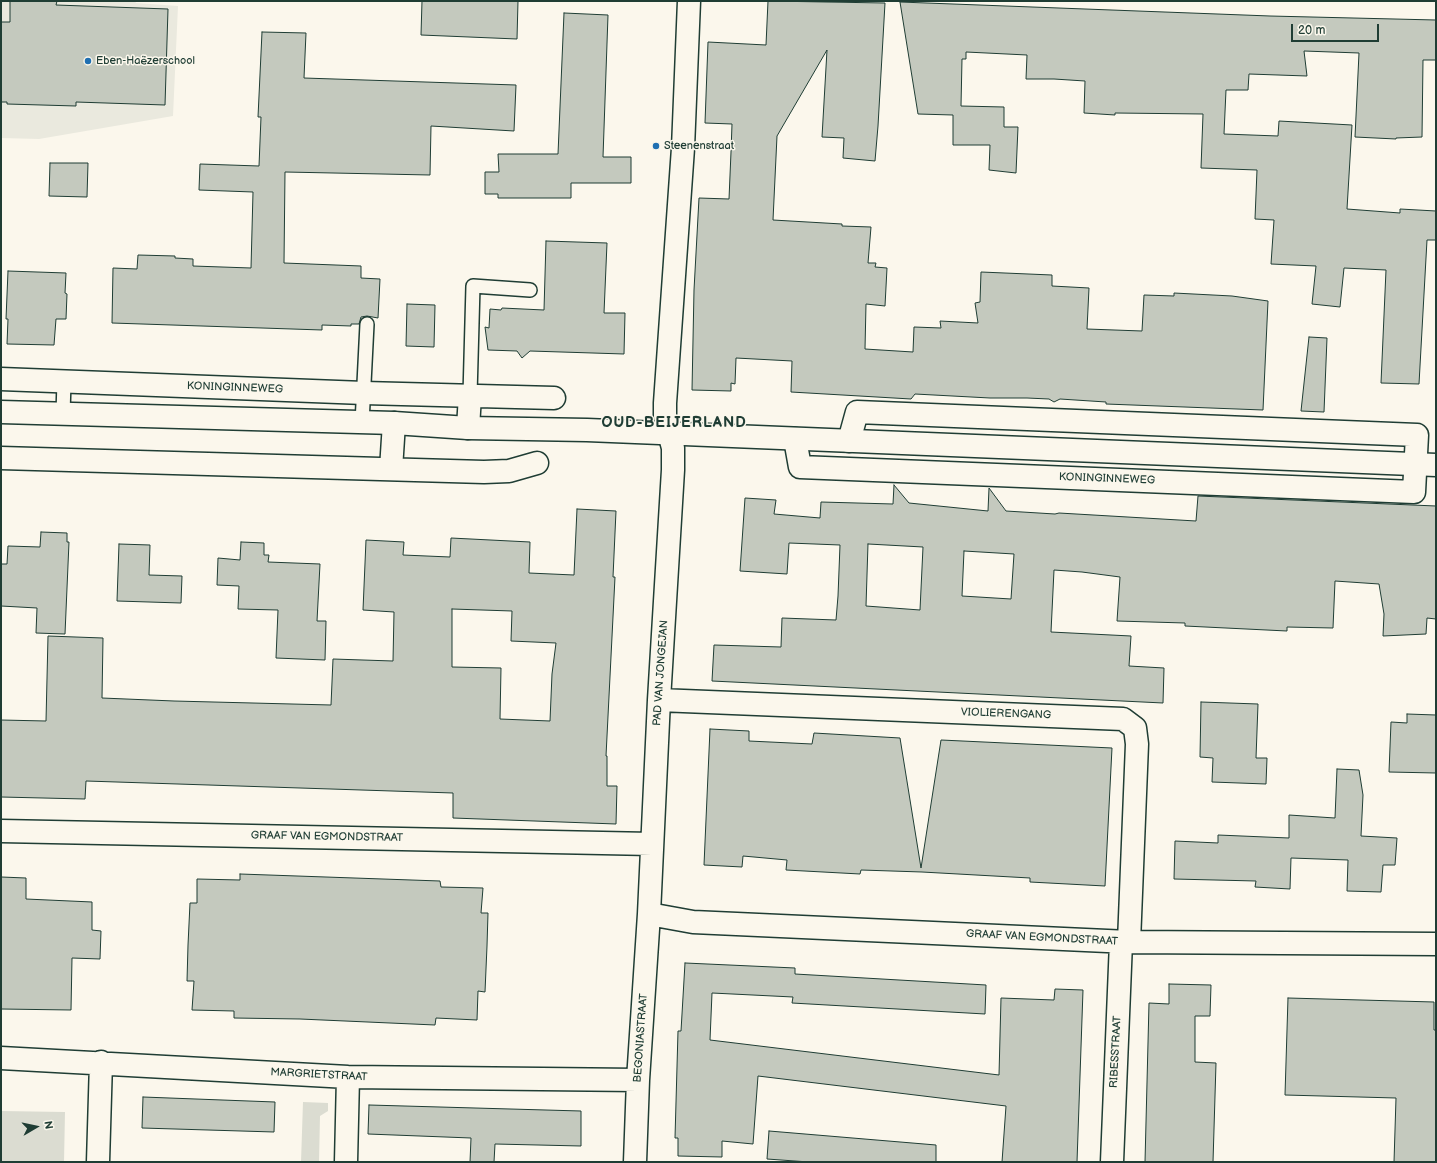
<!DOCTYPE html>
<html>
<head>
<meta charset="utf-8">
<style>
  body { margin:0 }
  #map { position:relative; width:1437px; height:1163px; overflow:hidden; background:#fbf7ec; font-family:"Balsamiq Sans",sans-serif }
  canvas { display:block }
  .frame { position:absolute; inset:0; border:2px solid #1f3d34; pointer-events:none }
  .north { position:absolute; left:16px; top:1107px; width:40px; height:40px; -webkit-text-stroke:3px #fbf7ec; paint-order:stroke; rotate:81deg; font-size:11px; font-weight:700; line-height:16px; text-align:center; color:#1f3d34 }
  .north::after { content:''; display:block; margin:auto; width:14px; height:18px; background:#1f3d34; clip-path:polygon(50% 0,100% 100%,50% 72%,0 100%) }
  .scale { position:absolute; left:1291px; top:24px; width:88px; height:18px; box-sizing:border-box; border:2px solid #1f3d34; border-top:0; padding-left:5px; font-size:12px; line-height:14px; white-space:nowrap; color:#1f3d34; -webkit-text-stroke:3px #fbf7ec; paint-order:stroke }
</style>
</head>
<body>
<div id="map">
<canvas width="1437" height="1163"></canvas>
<div class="frame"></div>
<div class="north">N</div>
<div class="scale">20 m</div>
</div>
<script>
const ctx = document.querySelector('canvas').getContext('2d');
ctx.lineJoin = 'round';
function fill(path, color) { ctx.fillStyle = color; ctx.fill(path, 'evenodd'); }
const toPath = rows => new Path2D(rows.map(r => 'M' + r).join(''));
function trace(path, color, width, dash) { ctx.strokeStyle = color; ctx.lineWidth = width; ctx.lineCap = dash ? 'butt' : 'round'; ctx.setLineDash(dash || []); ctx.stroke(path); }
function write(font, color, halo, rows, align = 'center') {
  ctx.font = font + ' "Balsamiq Sans",sans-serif'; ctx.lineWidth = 3; ctx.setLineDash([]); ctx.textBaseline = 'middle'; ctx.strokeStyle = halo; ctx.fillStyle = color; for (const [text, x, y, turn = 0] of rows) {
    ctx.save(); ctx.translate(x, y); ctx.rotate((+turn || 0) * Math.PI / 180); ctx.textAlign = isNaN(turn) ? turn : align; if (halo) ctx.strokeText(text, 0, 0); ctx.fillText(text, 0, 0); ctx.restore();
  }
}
const built = toPath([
  [1,1,135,1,136,3,178,6,173,116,39,139,1,138]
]);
const green = toPath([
  [303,1102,328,1103,328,1111,320,1116,319,1162,301,1162],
  [1,1111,65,1112,64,1162,1,1162]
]);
const building = toPath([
  [10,1,57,1,56,5,168,9,165,105,76,102,76,106,7,104,7,102,1,102,1,22,10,22,10,1],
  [422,1,518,1,517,39,421,35,422,1],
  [768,1,885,3,878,126,875,161,843,158,844,138,822,137,827,50,777,136,773,220,842,224,842,226,871,227,868,263,876,263,875,267,887,268,885,306,866,304,865,349,913,352,914,327,941,328,940,321,978,323,975,303,980,302,981,272,1052,275,1052,286,1089,288,1087,329,1142,331,1144,295,1174,296,1174,293,1232,296,1268,301,1263,410,1106,404,1106,402,1060,399,1054,402,1049,399,1027,398,990,398,915,394,911,399,791,392,792,361,736,358,735,384,731,383,731,391,692,390,694,290,699,198,729,199,731,152,732,124,705,123,708,42,766,45,768,1],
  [900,2,1270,16,1436,20,1436,60,1423,60,1422,137,1396,138,1396,139,1355,137,1359,53,1304,51,1307,76,1249,74,1248,90,1226,90,1224,134,1278,136,1279,121,1352,125,1347,209,1400,213,1400,209,1436,211,1436,240,1427,240,1419,384,1381,383,1386,270,1344,268,1340,307,1312,304,1316,266,1271,264,1274,220,1255,219,1257,170,1201,168,1203,114,1115,113,1115,115,1084,113,1085,81,1054,79,1026,79,1027,55,966,52,966,59,962,59,961,106,1004,107,1004,127,1018,127,1016,173,989,170,990,145,953,145,953,115,918,114,900,2],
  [564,13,608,15,603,157,631,157,631,183,571,183,571,198,498,198,498,194,485,194,485,172,499,172,498,154,558,154,564,13],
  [262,32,306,33,304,78,516,85,514,131,431,126,430,175,285,172,284,263,361,266,361,278,380,279,378,318,367,316,361,317,359,324,351,324,351,326,322,325,322,330,112,323,113,268,137,269,138,255,175,256,175,258,193,259,193,266,251,268,253,192,199,190,200,164,259,166,261,117,258,117,262,32],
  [50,163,88,163,87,197,49,196,50,163],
  [546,241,607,243,604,313,625,313,624,354,530,351,522,358,517,351,488,350,485,327,489,328,490,309,501,310,502,308,544,310,546,241],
  [8,271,66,273,65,293,67,294,66,319,56,319,54,345,7,344,8,319,6,319,8,271],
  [407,304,435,305,434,347,406,346,407,304],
  [1309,337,1327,338,1324,412,1301,411,1309,337],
  [894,485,909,503,988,511,989,488,1006,511,1055,514,1059,513,1196,521,1198,496,1436,506,1436,619,1427,618,1426,634,1383,636,1384,614,1379,584,1335,581,1333,628,1287,627,1287,631,1185,626,1185,623,1117,621,1120,577,1082,572,1054,570,1051,632,1131,636,1129,666,1164,668,1163,703,712,681,714,645,781,647,782,618,836,620,838,596,840,545,789,543,787,574,740,571,745,498,776,500,774,514,820,518,821,502,893,504,894,485],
  [868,544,923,547,920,610,866,606,868,544],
  [964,551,1014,554,1011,599,962,596,964,551],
  [577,509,616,511,613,577,615,577,606,756,607,756,607,786,617,786,616,824,453,818,453,793,86,781,85,799,1,797,1,720,46,721,48,636,103,638,102,698,174,701,331,705,333,659,393,661,394,612,363,610,366,540,404,542,403,555,450,557,451,538,530,542,529,573,574,575,577,509],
  [452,609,512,611,511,641,556,643,552,674,550,721,500,719,501,668,452,667,452,609],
  [41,532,67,533,67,542,69,542,65,634,36,633,37,608,1,606,1,564,7,564,8,546,40,547,41,532],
  [241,542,264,543,264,555,269,555,268,562,320,564,317,621,326,621,325,660,276,658,278,610,238,609,239,586,217,585,218,558,240,560,241,542],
  [119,544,150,545,149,575,182,576,181,603,117,601,119,544],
  [1201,702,1258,704,1256,758,1267,758,1266,784,1212,782,1213,758,1200,757,1201,702],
  [1407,714,1436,715,1436,773,1389,772,1391,722,1407,723,1407,714],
  [710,729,749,731,749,741,812,744,814,733,900,738,921,868,941,740,1112,748,1105,886,1030,882,1030,878,922,872,861,870,860,874,786,870,787,860,743,856,742,867,704,865,710,729],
  [1337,769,1359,770,1363,795,1361,836,1397,838,1395,865,1383,865,1381,892,1347,891,1348,860,1291,858,1290,889,1255,887,1256,881,1174,879,1175,841,1218,843,1218,835,1289,838,1289,815,1335,818,1337,769],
  [240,874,440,881,441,887,483,888,481,913,488,913,487,946,485,992,478,991,477,1020,436,1018,435,1025,300,1019,234,1018,234,1011,192,1010,194,981,187,981,188,945,190,903,197,903,197,879,240,880,240,874],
  [1,877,26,878,26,899,92,902,92,930,101,931,100,959,72,958,71,1010,1,1009,1,877],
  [685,963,795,968,795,974,986,985,985,1014,792,1003,793,997,712,993,710,1040,999,1075,1001,998,1054,1000,1055,989,1083,990,1077,1162,1002,1162,1006,1106,758,1076,753,1144,722,1141,722,1157,678,1156,678,1138,675,1138,678,1031,681,1031,685,963],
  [1169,984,1211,985,1210,1016,1195,1016,1195,1062,1216,1063,1213,1162,1145,1162,1149,1003,1169,1004,1169,984],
  [1288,998,1434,1002,1434,1030,1436,1030,1436,1162,1394,1162,1396,1098,1285,1095,1288,998],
  [143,1097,275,1102,274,1132,142,1128,143,1097],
  [369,1105,581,1111,581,1146,495,1144,494,1162,470,1162,471,1138,368,1134,369,1105],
  [769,1131,936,1145,936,1162,809,1162,767,1159,769,1131]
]);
const lane = toPath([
  [470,395,473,286,530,290],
  [63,414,64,381],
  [362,423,367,324]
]);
const street = toPath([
  [1,379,364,393,554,398],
  [468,428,470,395],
  [795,439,800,467,1414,492,1417,435,857,412,849,441],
  [1,458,484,472,509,471,537,463],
  [391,469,394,423],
  [659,700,1123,719,1135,728,1137,744,1129,942],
  [1,831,652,844],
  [649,914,693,922,1129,942,1436,944],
  [1,1058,348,1077,638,1080],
  [98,1162,101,1062],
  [346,1162,348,1077],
  [635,1162,638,1080,649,914,659,700,673,470,673,448,669,433],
  [1112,1162,1121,942]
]);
const secondary = toPath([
  [1,412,394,423,468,428,587,430,1436,465],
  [669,433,665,416,665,403,683,148,689,1]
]);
const markers = [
  [88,61,4,"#1f6fb2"],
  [656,146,4,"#1f6fb2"]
];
const poiNames = [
  ["Eben-Haëzerschool",96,61],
  ["Steenenstraat",664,146]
];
const streetNames = [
  ["KONINGINNEWEG",235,388,2],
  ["KONINGINNEWEG",1107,479,2],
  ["PAD VAN JONGEJAN",661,673,-86],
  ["VIOLIERENGANG",1006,714,2],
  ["GRAAF VAN EGMONDSTRAAT",327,837,1],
  ["GRAAF VAN EGMONDSTRAAT",1042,938,3],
  ["BEGONIASTRAAT",641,1038,-86],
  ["RIBESSTRAAT",1116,1052,-87],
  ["MARGRIETSTRAAT",319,1075,3]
];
const districtNames = [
  ["OUD-BEIJERLAND",674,423]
];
fill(built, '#eae9de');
fill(green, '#dbdcd1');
fill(building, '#c4c9be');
trace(building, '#1f3d34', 1);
trace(lane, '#1f3d34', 16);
trace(street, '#1f3d34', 25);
trace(secondary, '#1f3d34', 25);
trace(lane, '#fbf7ec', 13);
trace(street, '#fbf7ec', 22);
trace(secondary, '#fbf7ec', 22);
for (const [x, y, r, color] of markers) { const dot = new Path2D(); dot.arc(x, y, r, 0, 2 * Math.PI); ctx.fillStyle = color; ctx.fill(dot); trace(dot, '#fbf7ec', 1.5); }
write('11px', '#1f3d34', '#fbf7ec', poiNames, 'left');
write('11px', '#1f3d34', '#fbf7ec', streetNames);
ctx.letterSpacing = '1px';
write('bold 15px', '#1f3d34', '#fbf7ec', districtNames);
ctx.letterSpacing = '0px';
</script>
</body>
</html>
